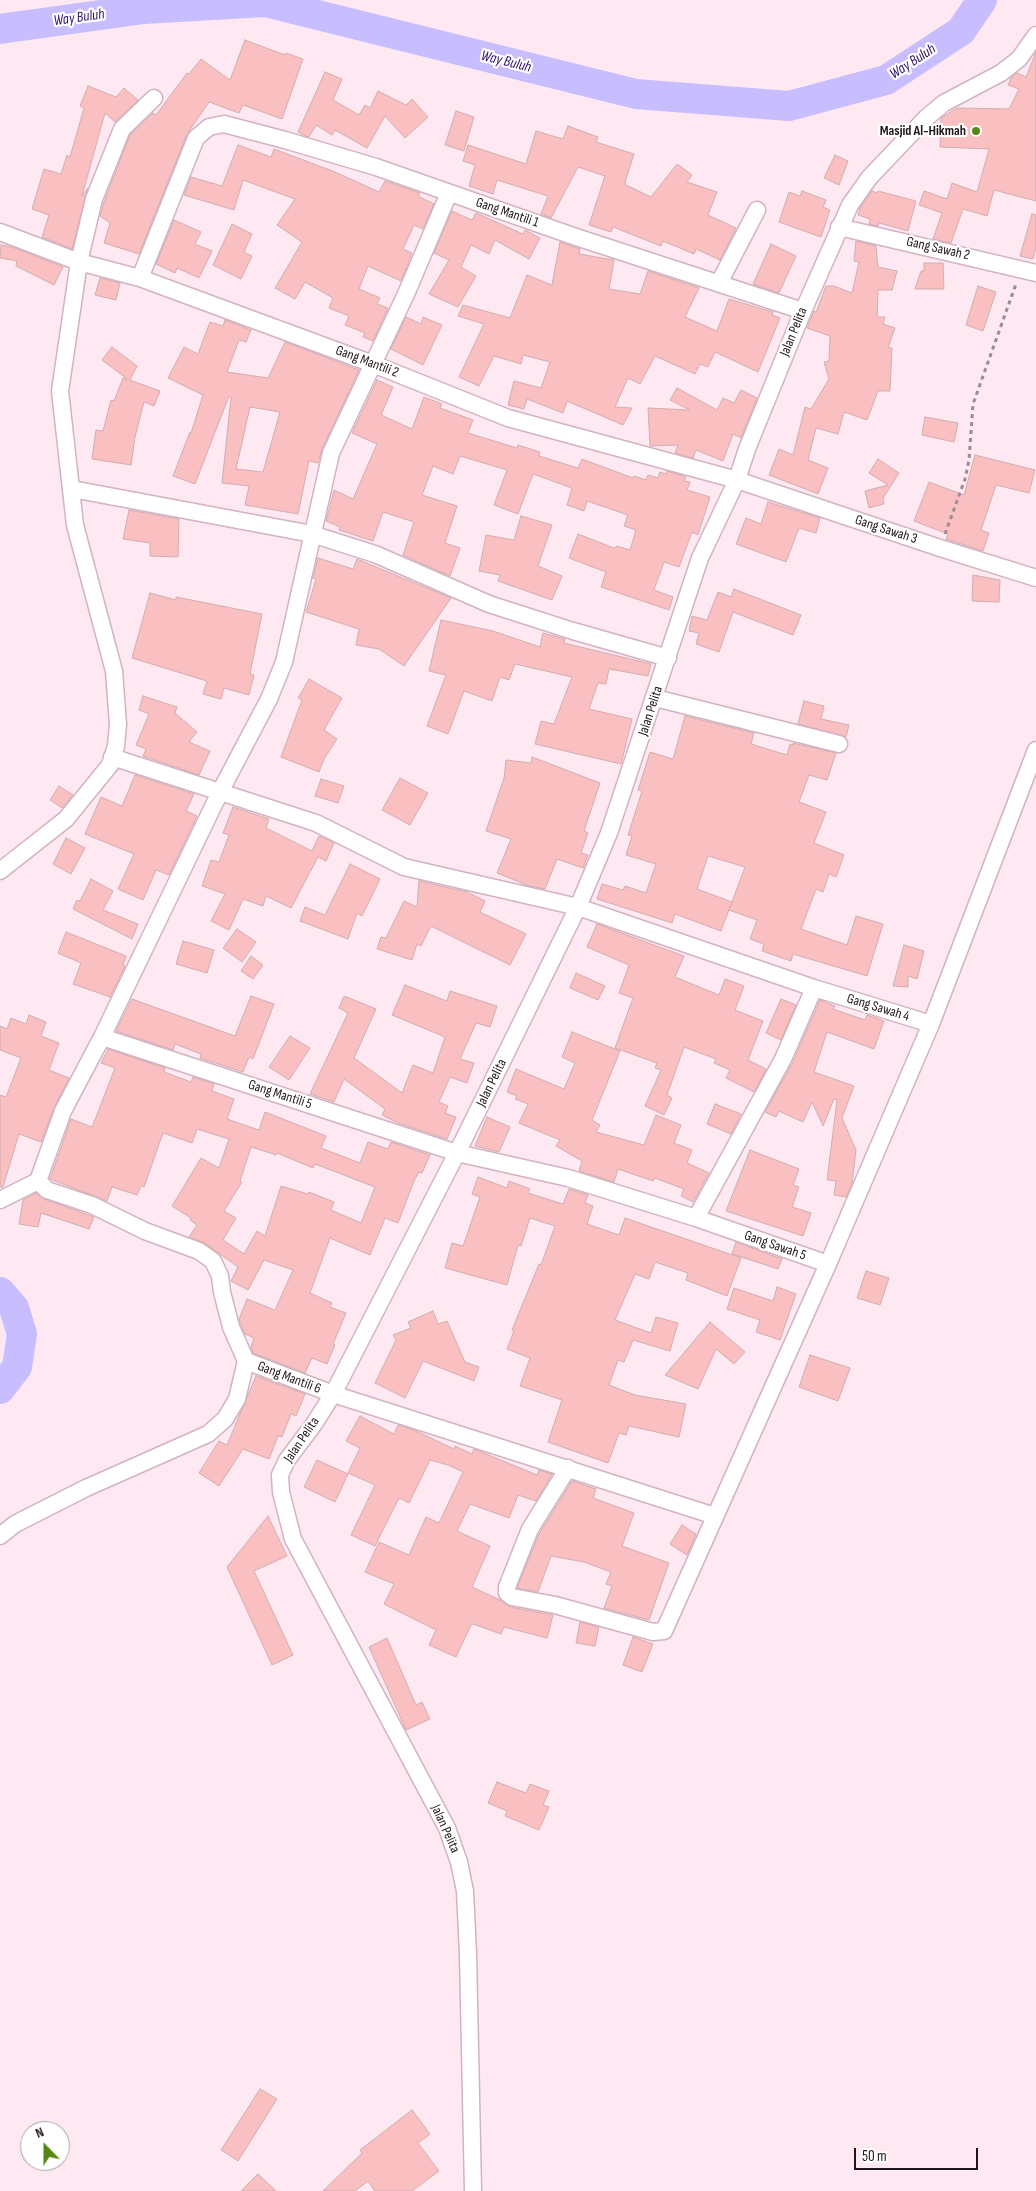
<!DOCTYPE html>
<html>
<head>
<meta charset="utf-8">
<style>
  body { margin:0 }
  #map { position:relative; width:1036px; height:2191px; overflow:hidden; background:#fee9f3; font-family:"Sofia Sans Condensed",sans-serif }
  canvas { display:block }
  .north { position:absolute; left:20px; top:2121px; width:50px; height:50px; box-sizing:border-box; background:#fff; border:1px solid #a6a1a3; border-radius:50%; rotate:338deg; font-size:14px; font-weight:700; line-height:20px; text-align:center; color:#20151a }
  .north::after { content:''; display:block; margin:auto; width:18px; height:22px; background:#588513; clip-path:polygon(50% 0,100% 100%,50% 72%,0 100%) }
  .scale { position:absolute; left:854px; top:2148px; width:124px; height:22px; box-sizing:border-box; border:2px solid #20151a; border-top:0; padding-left:6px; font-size:15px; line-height:18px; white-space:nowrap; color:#20151a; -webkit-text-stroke:4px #fff; paint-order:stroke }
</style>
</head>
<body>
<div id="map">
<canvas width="1036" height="2191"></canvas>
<div class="north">N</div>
<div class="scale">50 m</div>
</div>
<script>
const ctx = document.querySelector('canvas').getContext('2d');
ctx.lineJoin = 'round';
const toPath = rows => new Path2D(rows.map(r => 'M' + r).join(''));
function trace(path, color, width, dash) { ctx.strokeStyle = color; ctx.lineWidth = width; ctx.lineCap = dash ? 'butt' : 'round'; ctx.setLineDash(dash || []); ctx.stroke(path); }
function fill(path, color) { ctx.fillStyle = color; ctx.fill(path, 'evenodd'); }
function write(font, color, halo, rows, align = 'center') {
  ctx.font = font + ' "Sofia Sans Condensed",sans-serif'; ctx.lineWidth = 4.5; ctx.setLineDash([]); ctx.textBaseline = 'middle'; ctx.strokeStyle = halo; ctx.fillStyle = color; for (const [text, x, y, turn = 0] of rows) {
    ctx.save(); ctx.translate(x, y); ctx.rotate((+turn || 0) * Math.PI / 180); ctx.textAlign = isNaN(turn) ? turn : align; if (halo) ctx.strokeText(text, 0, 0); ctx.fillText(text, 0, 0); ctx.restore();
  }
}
const river = toPath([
  [0,29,144,9,265,2,636,94,789,106,886,80,961,31,982,0],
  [0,1292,14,1308,22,1334,17,1367,0,1389]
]);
const building = toPath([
  [245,40,285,55,286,53,303,59,282,119,243,105,239,113,209,102,187,134,139,254,104,243,110,223,100,216,104,202,130,135,153,113,156,115,187,73,189,74,201,59,230,80,245,40],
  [1036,52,1036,201,994,190,987,216,963,209,951,243,933,239,942,213,919,205,924,191,947,199,952,183,977,192,989,149,940,147,941,118,957,108,1009,109,1019,89,1008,85,1011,78,1017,73,1026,77,1036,52],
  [325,72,342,79,333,100,359,115,365,105,370,108,378,91,406,105,412,99,428,117,405,138,385,116,367,148,335,130,332,135,316,125,309,137,303,135,298,132,325,72],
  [88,86,116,97,124,88,138,100,115,122,105,113,82,196,88,188,72,249,42,237,49,215,32,209,44,169,61,174,67,155,70,157,84,108,80,106,88,86],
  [456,111,474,117,464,151,445,145,456,111],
  [568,126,598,137,596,142,634,154,625,182,626,185,651,197,677,164,692,175,687,182,717,192,708,215,736,228,720,260,696,249,694,254,663,241,661,246,613,227,611,232,589,225,605,176,578,167,551,218,541,214,548,196,497,180,493,194,469,186,475,165,463,161,468,145,526,164,536,131,563,139,568,126],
  [238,145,271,157,274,149,335,172,379,192,385,181,420,193,418,196,434,204,423,229,414,225,403,249,412,253,401,281,368,266,359,289,380,298,377,304,388,308,373,341,363,337,365,333,345,325,349,316,329,308,333,298,305,282,295,299,275,288,302,242,277,225,295,199,243,180,234,210,184,195,191,177,222,186,238,145],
  [835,155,848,161,839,185,824,178,835,155],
  [802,191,826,200,823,207,830,210,821,237,779,222,789,192,800,196,802,191],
  [872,191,877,193,878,191,916,201,908,231,879,223,878,226,869,224,870,219,858,215,860,208,872,191],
  [452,211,472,220,476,213,523,234,525,230,540,238,529,259,495,240,489,254,471,245,461,267,476,276,458,307,429,294,449,260,434,253,452,211],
  [1032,214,1036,215,1036,248,1033,259,1020,256,1032,214],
  [174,220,201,232,195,244,212,251,199,278,177,268,175,273,156,264,174,220],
  [232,224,252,234,244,252,252,256,241,279,213,265,232,224],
  [856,241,876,246,878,267,897,271,892,290,878,290,877,317,885,317,883,324,895,328,888,348,892,348,890,391,878,391,867,420,844,412,838,434,816,428,808,460,828,468,818,494,769,475,779,449,793,455,805,407,811,409,829,379,824,362,829,361,830,336,807,328,814,311,816,312,826,286,834,286,852,293,859,262,854,261,856,241],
  [560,242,580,249,579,254,614,260,609,289,640,294,648,271,699,288,685,317,717,331,729,299,773,312,772,315,780,318,758,372,715,352,708,367,700,364,695,374,655,356,640,384,628,378,615,407,632,408,623,425,567,401,563,413,527,399,524,409,508,405,514,381,541,388,550,362,523,355,521,364,494,356,479,386,459,377,484,324,458,316,463,305,510,318,527,275,552,285,560,242],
  [771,244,796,256,779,293,753,284,771,244],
  [1,245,12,247,63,267,54,285,16,266,17,261,0,258,1,245],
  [924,263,943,263,944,289,915,289,921,271,924,271,924,263],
  [100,278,120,283,116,300,95,295,100,278],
  [978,286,996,292,983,331,966,325,978,286],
  [406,317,421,324,423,317,442,325,423,365,391,349,406,317],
  [225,320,251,330,246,342,239,340,227,372,268,378,285,342,359,370,322,449,318,463,309,461,298,514,245,505,249,486,222,483,231,397,229,396,195,484,173,476,190,432,191,433,203,395,168,378,184,347,198,354,210,322,223,326,225,320],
  [250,407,280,412,263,472,236,469,250,407],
  [112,347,137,366,130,380,160,391,154,406,144,402,135,437,131,465,92,459,96,430,103,431,111,400,114,401,123,378,127,379,102,360,112,347],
  [377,380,393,387,381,415,412,429,424,397,442,404,440,408,473,420,468,433,517,448,518,445,540,452,539,456,578,468,582,459,633,478,634,476,646,480,648,475,658,478,660,472,666,474,667,471,686,477,684,481,690,482,687,490,710,497,698,535,692,532,679,567,664,562,654,590,673,597,669,610,601,587,606,572,569,558,578,534,614,548,617,546,630,550,636,530,624,526,628,515,587,501,584,511,567,505,572,488,533,474,518,514,494,505,507,470,460,456,453,474,433,466,422,495,457,506,445,543,460,548,450,576,403,555,414,522,383,512,373,541,339,530,340,527,326,521,334,490,353,499,377,444,352,433,377,380],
  [677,388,717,410,723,398,734,403,741,390,757,398,741,438,733,434,723,461,696,450,693,458,675,453,678,445,650,446,648,408,690,410,670,400,677,388],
  [925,417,958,423,954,442,922,435,925,417],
  [975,455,1035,470,1029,493,996,485,981,530,989,533,983,551,946,539,948,534,914,521,929,482,964,495,975,455],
  [878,459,899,473,883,498,884,504,869,508,865,491,888,485,869,473,878,459],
  [768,502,820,518,816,533,799,528,786,562,736,544,746,518,761,524,768,502],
  [129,510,179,519,178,557,150,556,150,543,123,539,129,510],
  [521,516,552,525,538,566,562,576,552,600,498,581,500,575,479,571,486,535,514,540,521,516],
  [318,558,353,569,357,559,451,598,404,666,379,649,356,645,359,629,306,612,316,579,313,578,318,558],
  [973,575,1000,580,999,602,972,601,973,575],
  [734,589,801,615,793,635,733,612,719,652,696,644,699,633,689,631,692,616,707,620,718,592,731,597,734,589],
  [150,593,176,600,176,597,262,614,250,674,254,675,249,695,224,688,221,699,203,694,207,681,132,658,150,593],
  [441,620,493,631,540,647,543,633,565,639,564,643,651,664,648,676,609,669,606,684,598,683,589,709,632,719,621,764,535,744,541,721,554,724,572,677,515,664,509,680,500,677,492,701,464,691,448,734,427,726,446,675,429,671,441,620],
  [309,679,342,698,324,730,337,739,324,759,319,772,281,757,302,700,298,698,309,679],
  [143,696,177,707,175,713,197,732,189,742,210,751,199,775,143,756,146,749,136,745,149,714,139,710,143,696],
  [804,701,824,706,821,719,849,725,846,737,798,724,804,701],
  [685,716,754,733,751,744,787,755,790,744,793,745,793,743,836,753,827,780,809,775,799,802,826,812,814,843,844,855,836,877,829,874,823,892,816,889,801,929,847,945,856,916,883,924,867,976,793,954,791,961,762,951,764,944,750,939,757,920,729,910,745,867,708,856,697,889,732,902,721,931,675,914,672,923,597,899,602,884,623,890,625,886,646,893,656,864,626,855,632,836,628,835,642,791,638,790,650,752,673,759,685,716],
  [532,757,600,783,584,831,588,833,581,853,588,855,583,868,557,859,545,889,529,886,497,873,511,839,486,831,504,778,506,760,531,763,532,757],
  [135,775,194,794,186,811,197,816,169,875,156,870,143,900,118,889,134,854,85,834,101,797,122,806,135,775],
  [400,778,428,793,410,825,382,810,400,778],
  [321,779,344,786,338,803,315,796,321,779],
  [59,786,73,795,62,808,50,800,59,786],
  [233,807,269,819,266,828,312,851,319,836,334,843,326,861,318,857,291,908,266,896,263,906,243,899,229,930,211,921,225,894,202,886,211,860,219,862,229,835,223,833,233,807],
  [66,838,85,848,71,874,53,864,66,838],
  [350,864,380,879,362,916,357,913,348,939,300,921,305,907,325,915,350,864],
  [91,879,113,891,103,910,138,924,132,939,73,909,77,900,80,901,91,879],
  [419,881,467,892,485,901,480,912,526,934,510,965,431,926,421,946,417,944,412,960,377,949,381,937,386,938,404,901,417,907,419,881],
  [597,924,684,956,675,977,719,995,725,979,744,986,735,1010,763,1021,748,1060,766,1069,754,1092,726,1078,730,1070,714,1063,716,1059,684,1047,667,1095,672,1098,664,1115,645,1106,661,1070,655,1068,657,1063,615,1048,633,998,619,993,629,965,587,947,597,924],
  [237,929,256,942,242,962,223,948,237,929],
  [66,932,126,956,123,965,125,966,110,997,73,984,81,963,58,953,66,932],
  [183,941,214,950,207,973,176,964,183,941],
  [904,945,924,951,917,979,908,976,908,987,893,986,904,945],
  [251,956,263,965,253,979,241,971,251,956],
  [576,973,605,986,598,1000,570,988,576,973],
  [405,985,447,1001,450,991,497,1006,490,1027,476,1023,460,1059,474,1063,467,1083,450,1077,439,1102,448,1106,445,1113,456,1117,447,1139,398,1123,382,1115,385,1109,344,1079,334,1102,310,1094,348,1013,339,1008,344,996,376,1009,354,1058,402,1093,413,1065,433,1073,445,1037,392,1015,405,985],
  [251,996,274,1004,253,1059,249,1057,243,1072,200,1058,201,1054,175,1044,173,1050,116,1031,132,999,235,1036,251,996],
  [781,999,796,1005,781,1040,766,1033,781,999],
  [820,1000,835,1006,833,1009,865,1020,867,1015,884,1021,874,1049,827,1032,814,1072,854,1086,842,1118,856,1150,852,1184,846,1197,834,1195,836,1181,827,1180,837,1100,834,1099,823,1126,812,1102,803,1122,779,1111,776,1117,765,1112,792,1064,820,1000],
  [29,1015,46,1022,41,1036,59,1043,49,1070,69,1078,54,1108,41,1142,19,1134,3,1187,0,1187,0,1095,6,1097,21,1058,0,1050,0,1026,7,1029,11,1018,26,1024,29,1015],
  [572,1032,620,1051,592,1120,600,1125,596,1132,644,1145,656,1115,681,1125,674,1143,692,1150,687,1163,709,1173,693,1202,681,1196,684,1189,655,1178,653,1181,618,1169,614,1182,579,1171,582,1161,556,1146,560,1140,519,1123,528,1104,515,1099,517,1096,507,1092,516,1069,564,1089,575,1063,562,1057,572,1032],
  [290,1036,310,1048,289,1080,269,1067,290,1036],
  [108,1049,165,1068,164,1072,191,1082,193,1077,214,1084,212,1091,234,1099,227,1119,259,1130,265,1112,326,1136,321,1148,360,1163,368,1142,388,1149,391,1142,430,1155,422,1173,419,1172,414,1181,398,1223,385,1218,370,1255,330,1238,310,1293,332,1303,330,1307,346,1313,333,1344,335,1345,327,1364,312,1358,305,1373,253,1353,251,1347,254,1338,245,1334,239,1319,247,1299,275,1310,293,1270,264,1260,248,1290,231,1281,238,1267,205,1243,189,1237,197,1225,190,1220,191,1218,172,1206,201,1158,219,1168,229,1139,197,1129,192,1143,163,1133,144,1187,141,1186,137,1195,112,1187,107,1201,50,1179,71,1119,92,1127,115,1068,101,1063,108,1049],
  [251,1147,276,1155,277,1153,313,1168,315,1164,375,1187,361,1223,331,1210,334,1202,309,1192,308,1194,281,1186,265,1236,257,1231,244,1254,223,1240,236,1218,224,1211,242,1182,240,1181,251,1147],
  [715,1104,741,1114,731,1134,707,1124,715,1104],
  [487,1117,510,1127,499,1152,475,1146,487,1117],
  [750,1150,799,1169,793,1185,799,1187,792,1207,811,1213,803,1236,726,1211,750,1150],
  [478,1177,507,1188,509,1181,530,1189,528,1193,563,1204,569,1189,588,1195,585,1203,593,1206,587,1224,619,1235,625,1218,741,1258,727,1296,686,1280,688,1273,655,1262,649,1279,635,1274,615,1320,651,1333,656,1317,678,1323,670,1351,633,1340,624,1362,618,1360,609,1385,635,1395,686,1404,679,1437,629,1426,626,1435,619,1433,608,1463,548,1442,562,1400,520,1386,530,1358,507,1349,514,1331,512,1330,539,1264,541,1265,555,1226,530,1218,521,1246,518,1245,507,1285,445,1268,452,1243,463,1246,480,1197,472,1194,478,1177],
  [36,1193,44,1199,94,1217,89,1229,41,1213,38,1227,19,1224,23,1200,36,1193],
  [736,1242,782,1259,778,1269,732,1254,736,1242],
  [866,1271,889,1278,880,1305,857,1298,866,1271],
  [777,1287,796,1294,780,1340,756,1332,760,1320,727,1309,734,1288,773,1301,777,1287],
  [433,1311,438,1324,447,1321,465,1362,479,1367,474,1381,423,1361,405,1398,375,1383,396,1340,393,1335,411,1328,408,1322,433,1311],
  [710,1322,745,1352,734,1364,716,1349,698,1389,665,1375,710,1322],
  [810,1355,850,1368,838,1401,799,1387,810,1355],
  [256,1376,305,1394,296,1416,291,1414,282,1437,278,1436,269,1459,243,1449,219,1486,199,1473,219,1441,227,1445,256,1376],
  [360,1416,394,1434,398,1425,416,1431,454,1449,455,1446,472,1454,474,1449,537,1475,539,1470,552,1474,536,1501,518,1495,509,1518,470,1504,457,1531,490,1546,472,1587,500,1600,510,1607,553,1615,547,1638,504,1627,501,1634,473,1624,471,1625,456,1657,429,1645,436,1630,384,1604,394,1584,365,1572,379,1542,409,1555,426,1517,439,1523,463,1472,448,1465,430,1460,409,1503,399,1498,375,1546,351,1535,375,1485,348,1473,360,1448,346,1441,360,1416],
  [317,1460,348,1474,335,1502,304,1487,317,1460],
  [572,1481,596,1489,593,1498,634,1513,622,1546,669,1563,649,1620,604,1608,612,1586,606,1584,611,1572,584,1562,551,1556,538,1592,517,1588,539,1534,572,1481],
  [268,1516,287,1556,254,1571,293,1655,272,1665,227,1567,268,1516],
  [682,1525,696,1534,687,1555,670,1544,682,1525],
  [580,1622,599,1627,595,1646,576,1643,580,1622],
  [633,1637,653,1644,642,1672,623,1665,633,1637],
  [387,1638,416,1705,422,1702,430,1719,406,1730,369,1647,387,1638],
  [497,1782,526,1793,530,1784,549,1791,543,1805,549,1807,539,1830,505,1816,507,1811,488,1803,497,1782],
  [260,2089,277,2099,238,2161,221,2150,260,2089],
  [412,2110,430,2134,418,2143,439,2171,412,2191,375,2191,368,2181,355,2191,323,2191,362,2153,360,2150,412,2110],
  [258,2174,276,2191,241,2191,258,2174]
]);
const path = toPath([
  [945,534,965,479,969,460,973,404,1016,284]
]);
const minor = toPath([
  [839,227,1036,273],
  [0,232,79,262,140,278,373,364,508,418,737,480,940,548,1036,578],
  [140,278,196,138,209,127,224,124,285,140,376,167,576,237,803,311],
  [719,283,757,210],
  [72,489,312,534,375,554,489,604,573,631,668,658],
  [655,698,839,744],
  [112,757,316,823,404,867,578,907,814,988,931,1024,828,1264],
  [0,871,66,819,110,765,116,746,118,725,114,671,75,525,60,391,79,262,94,199,122,129,154,98],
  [931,1024,1036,750],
  [102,1037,457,1153,568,1178,696,1218,828,1264,664,1631,653,1632,555,1605,512,1597,507,1593,507,1587,530,1529,568,1468],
  [38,1181,63,1111,102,1037,220,792,269,699,284,662,331,453,406,294,449,193],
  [0,1200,38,1181,47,1190,92,1205,145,1231,199,1251,213,1261,220,1276,222,1292,231,1327,246,1361,237,1399,225,1419,208,1434,86,1488,15,1524,0,1536],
  [696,1218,783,1059,814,988],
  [246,1361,333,1394,715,1516],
  [473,2191,468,1954,465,1891,459,1862,447,1828,293,1539,281,1492,280,1475,287,1460,314,1424,333,1394,457,1153,578,907,609,833,700,558,737,480,747,449,803,311,850,205,869,178,926,118,944,103,1001,73,1019,59,1036,35]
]);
const markers = [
  [976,131,5,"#588513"]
];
const poiNames = [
  ["Masjid Al-Hikmah",966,131]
];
const streetNames = [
  ["Gang Mantili 1",507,213,19],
  ["Gang Sawah 2",938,249,13],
  ["Jalan Pelita",794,332,-68],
  ["Gang Mantili 2",367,362,21],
  ["Gang Sawah 3",886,530,18],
  ["Jalan Pelita",651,711,-72],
  ["Gang Sawah 4",878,1008,17],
  ["Jalan Pelita",492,1083,-64],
  ["Gang Mantili 5",280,1095,18],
  ["Gang Sawah 5",775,1246,19],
  ["Gang Mantili 6",289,1378,21],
  ["Jalan Pelita",302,1440,-56],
  ["Jalan Pelita",445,1829,66]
];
const waterNames = [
  ["Way Buluh",79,18,-8],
  ["Way Buluh",506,62,14],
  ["Way Buluh",913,62,-33]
];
trace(river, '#c8beff', 30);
fill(building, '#fabfc1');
trace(building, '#d1adae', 1);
trace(minor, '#d3b2c2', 19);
trace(path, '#9c8b93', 3, [4, 4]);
trace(minor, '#fff', 16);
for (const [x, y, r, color] of markers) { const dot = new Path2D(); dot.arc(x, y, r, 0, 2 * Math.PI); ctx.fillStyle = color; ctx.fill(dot); trace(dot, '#fff', 2); }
write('bold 14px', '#20151a', '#fff', poiNames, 'right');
write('14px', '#20151a', '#fff', streetNames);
write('italic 15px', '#300f6a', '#fff', waterNames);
</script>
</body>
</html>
